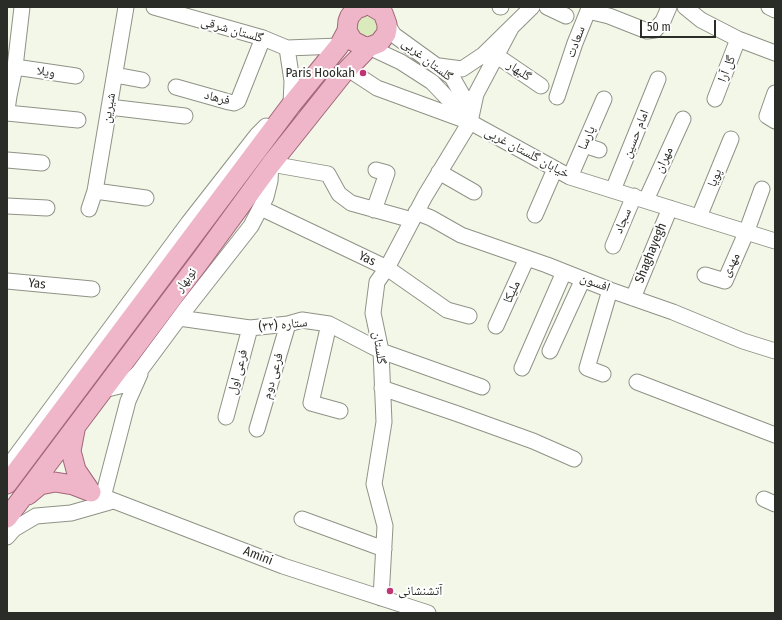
<!DOCTYPE html>
<html>
<head>
<meta charset="utf-8">
<style>
  body { margin:0 }
  #map { position:relative; width:782px; height:620px; overflow:hidden; background:#f2f7e8; font-family:"Fira Sans Condensed",sans-serif }
  canvas { display:block }
  .frame { position:absolute; inset:0; border:8px solid #2a2c27; pointer-events:none }
  .scale { position:absolute; left:640px; top:20px; width:76px; height:18px; box-sizing:border-box; border:2px solid #2a2c27; border-top:0; padding-left:5px; font-size:12px; line-height:14px; white-space:nowrap; color:#2a2c27; -webkit-text-stroke:3px #fff; paint-order:stroke }
</style>
</head>
<body>
<div id="map">
<canvas width="782" height="620"></canvas>
<div class="frame"></div>
<div class="scale">50 m</div>
</div>
<script>
const ctx = document.querySelector('canvas').getContext('2d');
ctx.lineJoin = 'round';
function fill(path, color) { ctx.fillStyle = color; ctx.fill(path, 'evenodd'); }
const toPath = rows => new Path2D(rows.map(r => 'M' + r).join(''));
function trace(path, color, width, dash) { ctx.strokeStyle = color; ctx.lineWidth = width; ctx.lineCap = dash ? 'butt' : 'round'; ctx.setLineDash(dash || []); ctx.stroke(path); }
function write(font, color, halo, rows, align = 'center') {
  ctx.font = font + ' "Fira Sans Condensed","Noto Naskh Arabic",sans-serif'; ctx.lineWidth = 4; ctx.setLineDash([]); ctx.textBaseline = 'middle'; ctx.strokeStyle = halo; ctx.fillStyle = color; for (const [text, x, y, turn = 0] of rows) {
    ctx.save(); ctx.translate(x, y); ctx.rotate((+turn || 0) * Math.PI / 180); ctx.textAlign = isNaN(turn) ? turn : align; if (halo) ctx.strokeText(text, 0, 0); ctx.fillText(text, 0, 0); ctx.restore();
  }
}
const green = toPath([
  [365,13,378,17,379,34,364,41,353,24]
]);
const minor = toPath([
  [154,7,263,38,287,48,339,46],
  [500,7,501,7],
  [547,7,566,16],
  [685,7,701,20,738,39,775,53],
  [769,7,775,10],
  [387,24,394,35,452,77,464,98,469,119],
  [369,47,401,62,432,82,470,122,570,177,775,241],
  [287,48,292,81,291,105,289,107],
  [497,56,541,86],
  [439,66,462,69,483,55,532,7],
  [15,67,76,76],
  [348,69,377,88,467,121],
  [115,75,142,80],
  [176,87,229,102,234,103,238,101,263,38],
  [775,93,767,116,775,121],
  [557,97,575,43,588,11,609,16,647,31,655,30,663,21,669,7],
  [715,99,738,39],
  [109,107,185,116],
  [7,110,9,96,15,67,22,7],
  [7,113,78,120],
  [584,145,599,150],
  [7,160,42,163],
  [439,172,474,192],
  [570,177,604,99],
  [613,190,658,79],
  [95,191,146,198],
  [646,200,683,119],
  [7,206,47,208],
  [261,208,387,268,447,310,469,316],
  [89,209,95,191,126,7],
  [374,210,387,173,376,170],
  [416,212,431,218,461,235,547,265,610,290,673,312,743,341,775,351],
  [535,215,555,169],
  [699,217,731,139],
  [613,246,634,196],
  [705,275,725,281,746,233,762,189],
  [7,281,92,289],
  [633,298,670,208],
  [179,318,250,328,288,324,302,320,329,324,381,351,482,387],
  [329,324,311,403,340,411],
  [496,326,527,258],
  [550,351,583,279],
  [522,368,564,272],
  [603,374,587,368,610,290],
  [637,382,775,435],
  [382,388,458,414,533,441,574,459],
  [103,390,124,385,130,381,139,372,185,310,251,226,266,197,270,181,271,164,328,174,339,194,351,203,412,220],
  [226,417,250,328],
  [257,429,288,324],
  [7,468,189,222,257,135,266,126],
  [91,492,283,566,428,613],
  [103,497,128,401,140,374],
  [764,499,775,504],
  [302,519,384,549],
  [7,537,14,529,36,516,71,513,113,501],
  [381,598,385,526,374,484,384,422,381,351,373,313,377,282,387,268,425,196,470,122,476,94,511,28]
]);
const major = toPath([
  [362,7,356,9,350,16,348,21,347,31,353,41,363,46,369,47,379,43,386,34,387,29,387,24,383,13,373,7],
  [7,484,291,105,339,46,347,31],
  [28,495,40,485,55,482,73,485,91,492,76,470,71,451,75,430],
  [7,518,203,257,271,164,342,75,369,47]
]);
const markers = [
  [363,73,4,"#bd3572"],
  [390,591,4,"#bd3572"]
];
const streetNames = [
  ["گلستان شرقی",232,30,16],
  ["سعادت",576,42,-70],
  ["گلستان غربی",427,60,38],
  ["گل آرا",727,69,-68],
  ["گلبهار",519,71,34],
  ["ویلا",46,72,8],
  ["فرهاد",217,98,14],
  ["شیرین",109,108,-80],
  ["امام حسین",636,134,-68],
  ["پارسا",587,138,-67],
  ["خیابان گلستان غربی",527,153,28],
  ["مهران",664,160,-65],
  ["پویا",715,178,-68],
  ["سجاد",623,221,-67],
  ["Shaghayegh",651,253,-68],
  ["Yas",367,259,26],
  ["مهدی",731,265,-62],
  ["نوبهار",186,280,-53],
  ["افسون",595,283,21],
  ["Yas",37,284,6],
  ["ملیکا",512,292,-65],
  ["ستاره (۳۲)",283,325,-6],
  ["گلستان",379,348,82],
  ["فرعی اول",238,372,-75],
  ["فرعی دوم",273,376,-74],
  ["Amini",258,556,21]
];
const poiNames = [
  ["Paris Hookah",355,73],
  ["آتشنشانی",398,591,"left"]
];
fill(green, '#dbeabd');
trace(minor, '#8f9386', 17);
trace(major, '#a3667a', 21);
trace(minor, '#fff', 15);
trace(major, '#efb6ca', 19);
for (const [x, y, r, color] of markers) { const dot = new Path2D(); dot.arc(x, y, r, 0, 2 * Math.PI); ctx.fillStyle = color; ctx.fill(dot); trace(dot, '#fff', 1.5); }
write('13px', '#2a2c27', '#fff', streetNames);
write('13px', '#2a2c27', '#fff', poiNames, 'right');
</script>
</body>
</html>
